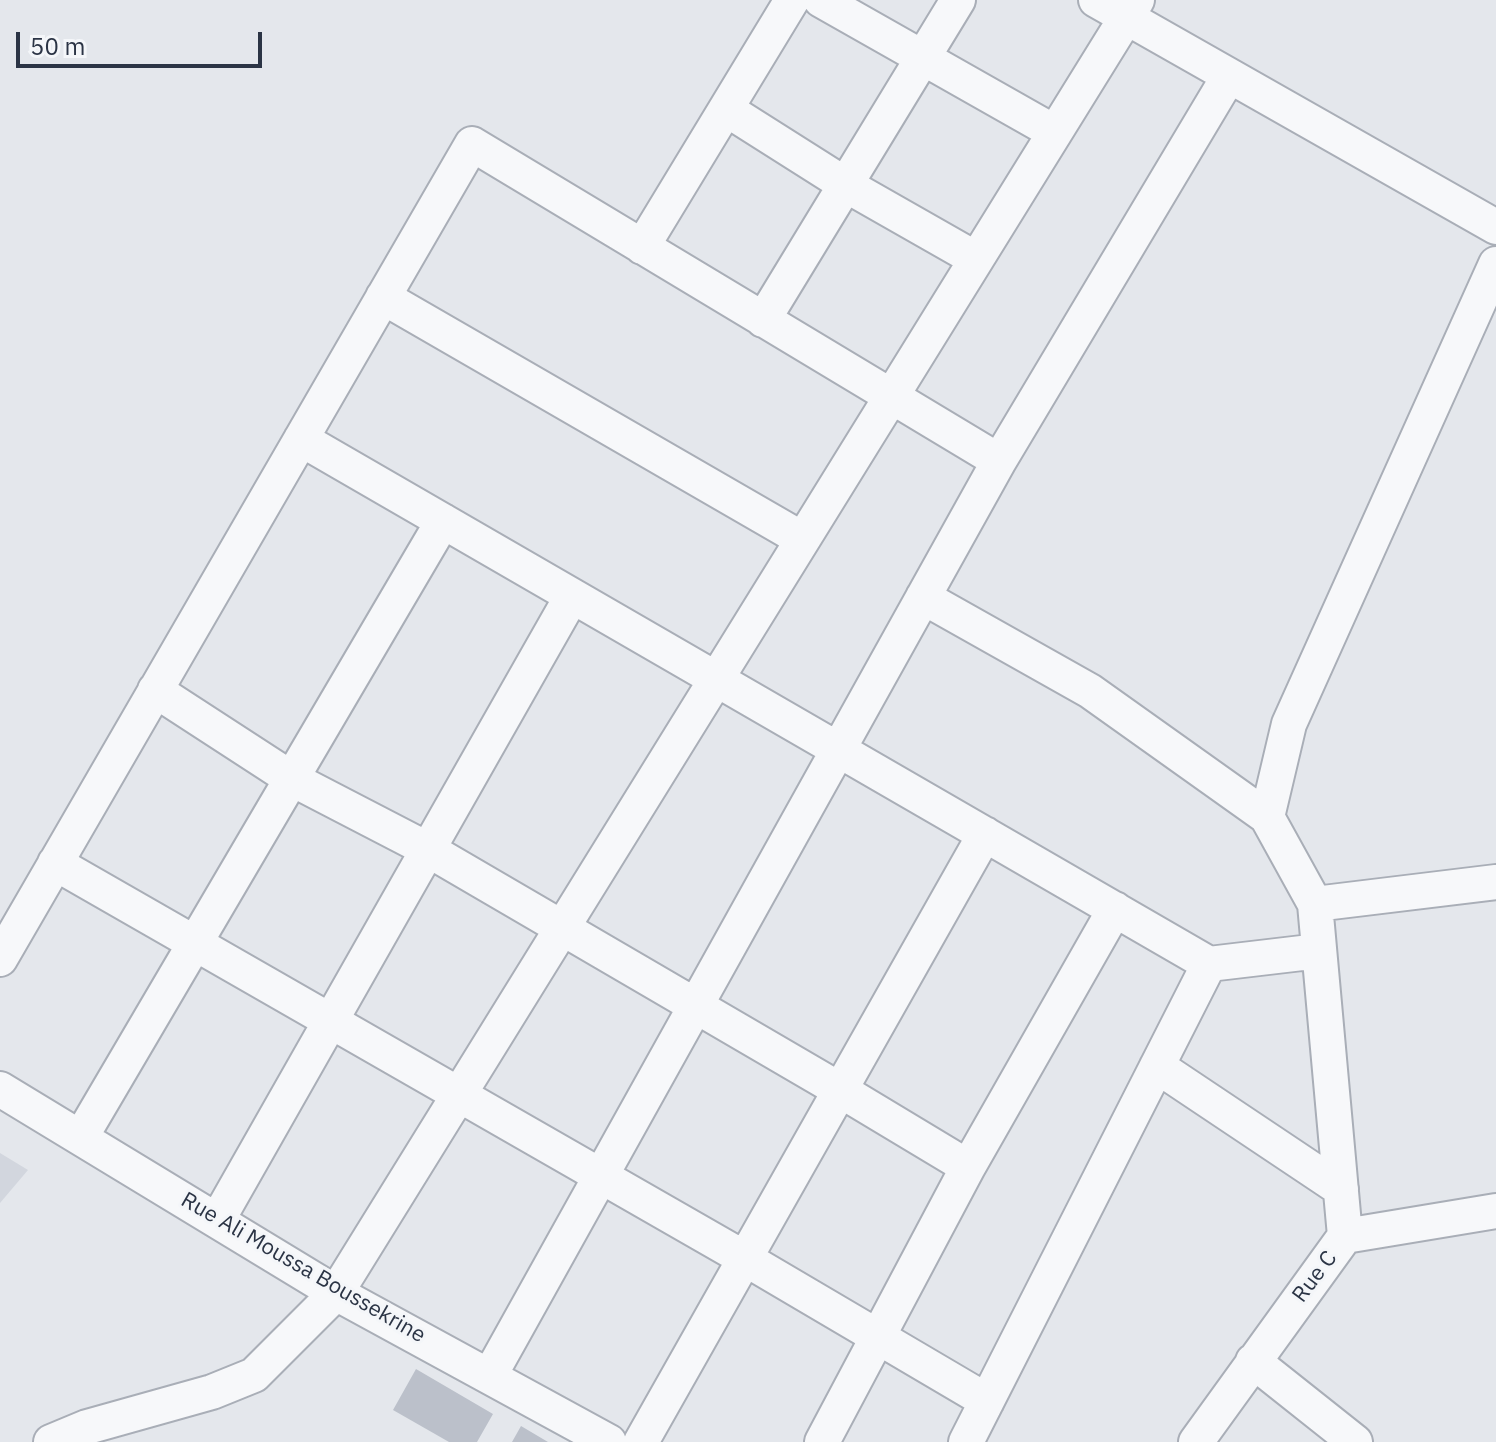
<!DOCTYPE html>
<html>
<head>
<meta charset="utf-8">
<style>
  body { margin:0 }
  #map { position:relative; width:1496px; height:1442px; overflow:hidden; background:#e4e7ec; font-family:"IBM Plex Sans",sans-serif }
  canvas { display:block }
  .scale { position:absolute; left:16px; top:32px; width:246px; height:36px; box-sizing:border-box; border:4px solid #2b3445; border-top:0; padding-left:10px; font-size:24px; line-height:28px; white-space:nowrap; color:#2b3445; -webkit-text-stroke:6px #f4f6f9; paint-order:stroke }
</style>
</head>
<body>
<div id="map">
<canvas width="1496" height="1442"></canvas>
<div class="scale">50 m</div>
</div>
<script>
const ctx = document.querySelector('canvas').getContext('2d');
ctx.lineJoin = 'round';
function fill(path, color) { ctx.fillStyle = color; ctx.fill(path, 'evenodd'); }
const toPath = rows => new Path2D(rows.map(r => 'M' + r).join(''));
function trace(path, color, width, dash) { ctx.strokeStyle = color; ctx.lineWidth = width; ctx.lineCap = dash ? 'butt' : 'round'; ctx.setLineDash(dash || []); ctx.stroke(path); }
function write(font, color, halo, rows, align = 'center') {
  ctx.font = font + ' "IBM Plex Sans",sans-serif'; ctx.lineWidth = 6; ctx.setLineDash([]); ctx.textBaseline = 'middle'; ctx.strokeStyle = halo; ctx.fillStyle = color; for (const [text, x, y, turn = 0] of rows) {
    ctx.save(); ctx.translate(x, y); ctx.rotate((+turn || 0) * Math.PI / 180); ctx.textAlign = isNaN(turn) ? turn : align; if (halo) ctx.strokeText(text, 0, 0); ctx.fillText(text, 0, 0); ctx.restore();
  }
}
const built = toPath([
  [0,1153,28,1170,0,1203]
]);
const building = toPath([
  [416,1369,493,1414,477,1442,449,1442,393,1410],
  [521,1426,548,1442,512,1442]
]);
const minor = toPath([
  [821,0,1054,132],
  [1096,0,1496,227],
  [726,109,846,185,976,259],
  [642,247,792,0],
  [383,297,802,539],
  [763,320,958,0],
  [301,439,1209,964,1319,951],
  [923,597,1090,691,1267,817],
  [155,690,292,779,427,849,840,1090,968,1167],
  [55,863,744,1258,987,1401],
  [1315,904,1267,817,1289,724,1496,264],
  [0,959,472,144,999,461],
  [1157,1066,1341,1189],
  [0,1089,336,1293,609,1442],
  [81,1137,443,521],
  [218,1219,572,596],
  [1345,1236,1315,904,1496,882],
  [1253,1361,1355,1442],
  [490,1375,999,461,1229,76],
  [51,1442,87,1427,212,1392,254,1375,336,1293,1137,0],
  [641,1442,985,834],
  [822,1442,968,1167,1115,909],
  [966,1442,1209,964],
  [1196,1442,1345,1236,1496,1211]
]);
const streetNames = [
  ["Rue Ali Moussa Boussekrine",303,1268,30],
  ["Rue C",1315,1277,-53]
];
fill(built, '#d2d6de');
fill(building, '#bbc0ca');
trace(minor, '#a9aeb7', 38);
trace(minor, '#f7f8fa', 34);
write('22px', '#2b3445', '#f4f6f9', streetNames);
</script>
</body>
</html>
